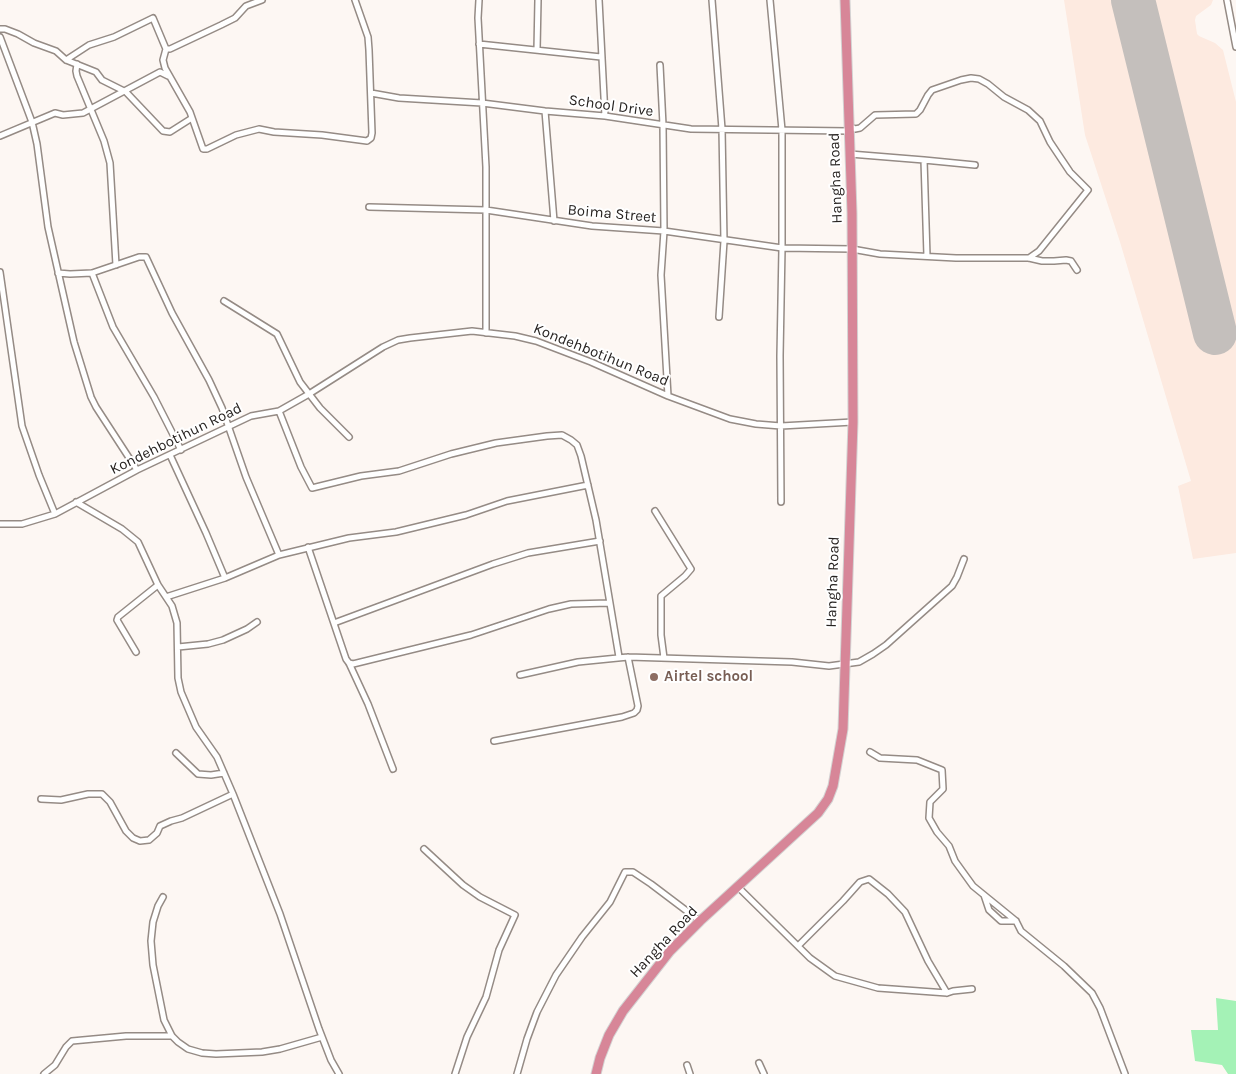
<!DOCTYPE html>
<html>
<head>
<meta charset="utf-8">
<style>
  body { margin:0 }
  canvas { display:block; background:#fdf7f3 }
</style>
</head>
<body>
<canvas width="1236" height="1074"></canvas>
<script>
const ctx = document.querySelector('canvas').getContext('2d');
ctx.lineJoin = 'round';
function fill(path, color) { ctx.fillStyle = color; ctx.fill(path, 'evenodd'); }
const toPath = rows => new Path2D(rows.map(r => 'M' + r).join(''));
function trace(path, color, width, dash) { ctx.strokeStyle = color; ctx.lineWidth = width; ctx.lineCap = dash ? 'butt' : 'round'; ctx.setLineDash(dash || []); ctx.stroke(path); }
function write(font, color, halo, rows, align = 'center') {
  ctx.font = font + ' Karla,sans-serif'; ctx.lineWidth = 4; ctx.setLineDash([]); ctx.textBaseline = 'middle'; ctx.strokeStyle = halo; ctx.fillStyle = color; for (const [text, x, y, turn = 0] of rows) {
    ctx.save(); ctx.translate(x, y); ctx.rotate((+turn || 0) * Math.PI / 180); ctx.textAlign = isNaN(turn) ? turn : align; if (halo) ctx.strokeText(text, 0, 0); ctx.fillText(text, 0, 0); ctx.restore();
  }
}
const built = toPath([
  [1064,0,1213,0,1211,5,1196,16,1195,20,1197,34,1199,36,1215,43,1223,50,1236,102,1236,553,1193,559,1178,486,1191,481,1120,242,1085,135]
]);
const green = toPath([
  [1216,998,1236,1001,1236,1074,1228,1074,1222,1065,1195,1061,1191,1030,1218,1030]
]);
const runway = toPath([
  [1133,0,1215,333]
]);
const minor = toPath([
  [479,0,478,18,486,167,486,333],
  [599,0,605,116],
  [712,0,722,129,724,241,719,317],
  [770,0,782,130,782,248,780,356,781,502],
  [1227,0,1236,47],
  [0,29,5,29,18,34,34,43,56,51,66,60,96,72,102,80,126,92,163,131,170,132,192,118],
  [0,37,32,122,37,144,48,227,74,342,91,397,96,407,137,470],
  [479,44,601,57],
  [166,49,170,49,221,25,235,18,246,6,262,0],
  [537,50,538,0],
  [66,60,89,45,114,37,153,18,166,49,163,60,165,68,190,112,203,149,207,149,236,135,259,129,274,132,322,135,367,141,371,138,372,133,369,50,368,37,355,0],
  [77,64,76,71,77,76,104,141,110,163,116,265],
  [660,65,663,125,664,231,661,275,668,396],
  [371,93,399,98,482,103,545,111,605,116,691,129,849,131],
  [545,111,554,221],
  [849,126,855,129,860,128,875,115,916,114,920,110,928,95,932,90,961,80,971,78,979,79,988,84,1004,97,1028,110,1040,121,1050,142,1070,172,1088,190,1039,251,1029,258],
  [0,136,55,113,63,115,83,113,160,72,168,76],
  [850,154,924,160],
  [369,207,486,210,592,226,664,231,782,248,852,249,880,254,956,258,1029,258,1042,261,1054,261,1066,260,1071,261,1077,270],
  [927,256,924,160,975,165],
  [0,272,22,426,39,475,55,514],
  [58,273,70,274,92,273,139,257,146,257,172,313,209,380,222,408,246,477,279,555],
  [92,273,113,327,154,397,181,450],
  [224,301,277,334,300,382,320,408,349,437],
  [279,411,301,467,312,488,361,476,399,471,451,454,496,443,547,436,562,435,571,440,577,445,581,456,596,520,619,657],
  [170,455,206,533,225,578],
  [76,502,122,529,138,542,158,585,172,606,177,623,178,678,181,692,196,727,217,757,233,794,280,914,319,1029,331,1060,339,1074],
  [655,511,691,569,685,576,661,596,661,635,664,658],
  [0,524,22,524,55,514,137,470,251,416,279,411,309,394,383,347,398,340,410,338,472,331,515,336,536,341,591,362,668,396,730,419,756,424,781,426,853,422],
  [308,547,346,659,349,663,368,704,393,769],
  [166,597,225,578,279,555,349,538,396,532,466,515,507,501,588,485],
  [334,623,493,564,528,553,600,541],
  [178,647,208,644,223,640,247,629,257,622],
  [136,652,117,620,118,617,158,585],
  [349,663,353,664,471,635,549,609,571,604,609,603],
  [520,675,578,662,628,657,792,662,829,666,859,662,873,654,886,645,952,586,957,577,964,559],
  [494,741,622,717,634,713,637,710,638,706,628,657],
  [870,752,880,758,917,760,942,770,943,789,930,802,929,818,937,832,949,846,955,861,973,886,1016,921,1021,931,1064,966,1092,993,1100,1008,1125,1074],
  [176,753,198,774,211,775,224,773],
  [41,799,61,800,88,794,102,794,110,802,126,831,133,838,140,841,149,840,157,833,160,826,171,821,182,818,233,794],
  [424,849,463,885,480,897,515,915,499,950,486,997,467,1037,455,1074],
  [738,887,810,958,835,976,878,988,947,993,953,991,972,989],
  [984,895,989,910,1001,921,1016,921],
  [163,897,158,906,153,922,151,941,153,965,164,1020,172,1036,178,1042,188,1049,202,1053,216,1054,262,1052,280,1049,322,1037],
  [798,946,843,901,860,882,869,879,888,894,905,912,928,961,947,993],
  [759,1063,764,1074],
  [687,1065,690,1074],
  [44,1074,55,1065,66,1047,72,1041,126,1036,172,1036],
  [517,1074,527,1039,537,1012,556,975,582,937,610,902,625,872,633,872,651,884,700,921]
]);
const trunk = toPath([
  [596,1074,600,1058,609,1035,623,1011,670,951,700,921,818,813,828,799,833,786,843,729,853,422,852,213,845,0]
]);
const markers = [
  [654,677,5,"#8d6e63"]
];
const streetNames = [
  ["School Drive",611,106,8],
  ["Hangha Road",836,178,-92],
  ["Boima Street",612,214,5],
  ["Kondehbotihun Road",601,355,22],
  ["Kondehbotihun Road",176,439,-26],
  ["Hangha Road",833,582,-88],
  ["Hangha Road",664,942,-47]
];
const educationNames = [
  ["Airtel school",664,677]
];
fill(built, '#fdeae0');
fill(green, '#a4f2b6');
trace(runway, '#c4bfbc', 44);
trace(minor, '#958b85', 8);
trace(trunk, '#d4d3d3', 11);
trace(minor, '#fff', 5);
trace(trunk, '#d78698', 9);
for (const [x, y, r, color] of markers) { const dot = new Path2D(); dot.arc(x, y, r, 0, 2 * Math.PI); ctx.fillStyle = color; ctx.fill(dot); trace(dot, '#fff', 2); }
write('15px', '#272321', '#fff', streetNames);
write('bold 15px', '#785e54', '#fff', educationNames, 'left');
</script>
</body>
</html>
